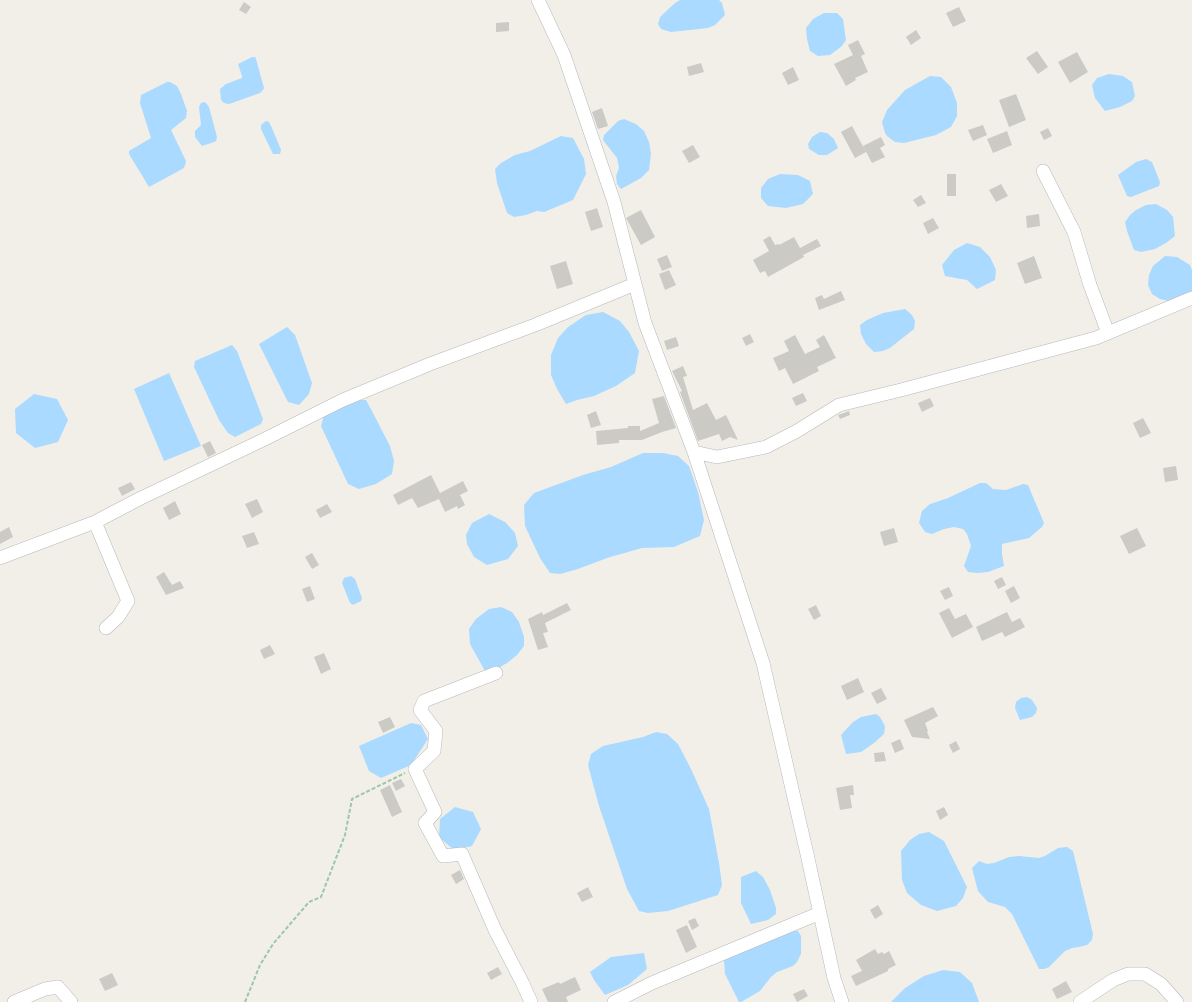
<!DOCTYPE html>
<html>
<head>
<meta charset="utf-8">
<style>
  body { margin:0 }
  canvas { display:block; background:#f1efe8 }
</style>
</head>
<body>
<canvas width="1192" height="1002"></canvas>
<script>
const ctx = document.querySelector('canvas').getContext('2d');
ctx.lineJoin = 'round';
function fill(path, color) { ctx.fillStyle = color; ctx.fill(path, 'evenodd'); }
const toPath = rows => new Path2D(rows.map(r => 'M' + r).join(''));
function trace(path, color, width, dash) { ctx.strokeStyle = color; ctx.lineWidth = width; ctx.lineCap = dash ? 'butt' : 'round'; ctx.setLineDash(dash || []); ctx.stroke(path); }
const water = toPath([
  [680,0,719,0,722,3,725,15,715,25,708,28,671,32,661,29,658,24,660,17,675,3],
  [824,13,837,13,843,19,846,40,842,46,830,55,818,56,810,51,807,39,806,28,813,19],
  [252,57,255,57,256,59,264,88,263,90,260,93,229,104,224,103,221,100,220,89,226,84,242,78,242,76,238,64],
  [1109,74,1123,76,1132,82,1135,96,1132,101,1120,107,1105,111,1095,98,1092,85,1097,78],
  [930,76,941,77,951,87,957,103,957,116,951,127,936,135,904,143,895,142,887,136,885,133,882,122,887,110,905,90],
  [167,82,170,82,177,86,181,94,187,111,186,118,171,130,186,161,185,165,184,168,149,187,129,154,129,151,151,138,140,103,141,95],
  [204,102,206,103,209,107,217,137,216,141,214,142,202,146,195,137,195,131,201,125,199,107,201,103],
  [624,119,636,124,644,131,649,142,651,154,649,170,641,178,621,189,617,184,616,176,619,168,617,158,603,140,604,135,618,121],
  [266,121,269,122,272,128,281,150,280,154,273,154,261,129,261,125],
  [820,132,827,133,834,139,838,148,827,155,819,155,809,149,808,144,812,137],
  [561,136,573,138,584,159,586,174,573,200,544,212,537,211,526,215,514,217,507,213,497,183,495,169,501,163,515,155,530,151],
  [1146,159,1152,162,1160,182,1159,186,1131,197,1127,196,1118,175,1136,162],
  [780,174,798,175,810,181,813,194,803,204,786,208,768,206,761,198,761,188,768,179],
  [1156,204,1167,210,1173,217,1175,236,1166,243,1155,249,1141,252,1134,250,1127,231,1125,222,1130,215,1136,210,1146,205],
  [967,243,980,247,990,257,996,270,995,280,977,289,967,280,945,276,942,265,954,250],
  [1165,256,1177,257,1190,265,1192,270,1192,291,1173,302,1160,299,1152,294,1148,285,1149,275,1153,266],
  [905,309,912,315,915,321,914,329,890,348,883,351,874,352,866,344,861,334,860,325,867,320,883,313],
  [603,312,620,321,629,332,639,351,635,373,616,386,594,396,577,400,566,404,557,389,551,375,551,355,558,338,568,327,586,315],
  [287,327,295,335,312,383,309,394,299,405,288,402,259,344],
  [232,345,237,351,263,419,261,424,235,437,228,433,219,420,194,367,195,361],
  [169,373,201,446,164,461,134,389],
  [34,394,57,399,68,420,58,442,35,448,16,433,15,409],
  [360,400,366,400,374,415,390,446,394,461,392,474,376,484,359,489,348,484,321,426,324,415],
  [643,453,663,453,678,456,689,466,698,492,704,520,700,536,674,547,642,548,607,558,578,569,560,574,550,573,540,558,525,526,524,505,534,493,583,475,611,467],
  [980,483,986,483,993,489,1006,490,1023,484,1028,485,1044,523,1042,527,1029,538,1002,544,1002,554,1004,566,988,572,978,573,968,572,964,566,971,546,967,534,963,529,954,527,944,529,932,534,925,532,919,523,922,511,930,504,948,498],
  [489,514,505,522,515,533,518,546,508,559,487,565,474,557,467,544,466,535,472,523],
  [351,576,355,579,362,598,361,601,353,605,350,603,342,583,344,578],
  [501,607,512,612,519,622,524,637,524,646,517,655,507,663,493,671,485,671,470,644,469,629,476,619,489,609],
  [1027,697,1032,700,1037,708,1036,713,1032,717,1020,720,1015,708,1016,702,1021,698],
  [876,714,880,717,885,726,884,734,874,743,861,752,846,754,841,735,853,722,861,717],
  [411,723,421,725,428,739,411,765,381,778,369,771,359,746],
  [656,732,667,734,678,744,691,769,709,809,719,863,722,885,718,895,668,911,648,913,639,911,627,889,599,806,588,765,591,754,603,746,643,737],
  [455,807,473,812,481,829,472,846,454,850,439,837,440,819],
  [929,832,944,841,967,887,963,898,956,906,937,911,921,905,907,893,902,880,901,851,910,840,919,834],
  [1067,847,1073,851,1093,934,1092,940,1087,945,1079,947,1072,948,1065,951,1049,967,1044,969,1039,969,1012,914,1005,907,988,902,978,891,972,868,979,861,987,864,994,863,1009,857,1019,856,1039,858,1045,856,1058,848],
  [756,871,763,877,770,890,776,908,776,914,768,920,751,924,741,903,741,877],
  [788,931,798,931,801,936,801,954,797,962,793,966,777,972,771,977,760,991,741,1002,739,1002,725,974,724,960],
  [644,953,647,969,628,985,605,995,594,980,590,972,611,957],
  [943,970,960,972,972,983,979,1002,891,1002,905,988,924,976]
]);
const building = toPath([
  [244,2,251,7,246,14,239,10],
  [959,7,966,21,953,27,946,13],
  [509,22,509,31,496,32,496,23],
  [916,30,921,38,911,45,906,37],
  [858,40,865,54,861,56,868,72,855,78,856,80,846,86,834,64,853,55,848,45],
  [1037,51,1048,67,1038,74,1026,58],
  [1077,52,1088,72,1070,83,1058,62],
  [701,63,704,72,689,76,687,67],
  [793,67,799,80,788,85,782,73],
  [1016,94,1026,120,1009,127,999,100],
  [602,108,608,126,598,129,592,112],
  [983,125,987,135,973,141,968,130],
  [852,126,866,152,855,158,841,132],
  [1048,128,1052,136,1044,140,1040,132],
  [1007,131,1012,145,993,153,987,139],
  [881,137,885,145,880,148,885,157,872,163,863,146],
  [693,145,700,157,689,163,682,151],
  [947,174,956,174,956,196,947,196],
  [1001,184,1008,196,996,202,989,190],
  [921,195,926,203,918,207,913,200],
  [597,208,603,227,591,231,585,212],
  [641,210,655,237,641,245,626,218],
  [1039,214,1040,226,1027,228,1026,216],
  [933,218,939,228,928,234,923,223],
  [770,236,775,245,779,244,779,245,794,237,800,248,817,239,821,246,803,255,804,257,768,277,765,271,760,273,753,260,769,251,763,240],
  [667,255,672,267,662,271,657,259],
  [1034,256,1042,278,1025,284,1017,263],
  [566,261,573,284,557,289,550,266],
  [669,270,676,285,665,290,659,274],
  [841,291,845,300,819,310,815,298,822,295,824,299],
  [750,334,754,342,746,346,742,338],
  [795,335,805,354,820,347,816,340,824,335,836,358,817,367,819,371,793,384,785,368,779,371,773,358,789,351,784,341],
  [676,337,679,346,667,350,664,341],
  [683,366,687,376,683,377,693,410,707,403,716,420,726,415,738,440,730,437,722,441,719,434,698,441,680,392,682,391,672,371],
  [803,393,807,401,796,406,792,398],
  [664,396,676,428,662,432,642,440,619,440,619,443,597,445,596,431,628,428,628,426,640,426,640,431,659,423,652,399],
  [930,398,934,406,922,412,918,403],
  [596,411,601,425,591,428,587,415],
  [849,411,850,415,840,419,838,415],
  [1143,418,1151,433,1140,438,1133,423],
  [210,441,216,453,208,457,202,445],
  [1176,466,1178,480,1165,482,1163,468],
  [431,475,440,493,463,481,468,491,460,495,465,505,458,509,457,506,445,512,439,499,418,508,412,498,398,505,393,495],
  [131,482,135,489,122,496,118,488],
  [257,499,263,512,252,518,245,504],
  [175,501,181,514,169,520,163,508],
  [327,504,332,512,320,518,316,510],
  [9,527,13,537,0,544,0,532],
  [894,528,898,542,884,546,880,532],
  [1137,528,1146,546,1129,554,1120,536],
  [254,532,259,544,247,548,242,536],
  [312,553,319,565,312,569,305,557],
  [164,572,172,585,180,581,184,588,166,595,156,577],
  [1002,577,1006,585,998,589,994,581],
  [310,586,315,599,307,602,302,589],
  [1014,586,1020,598,1011,603,1005,591],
  [949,587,953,596,945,600,940,591],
  [567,603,571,610,545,623,548,632,543,633,548,647,538,650,528,619,542,612,543,615],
  [816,605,821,616,814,620,808,609],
  [949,608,955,619,966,614,973,627,952,638,939,613],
  [1007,612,1012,622,1020,618,1025,627,1005,637,1002,632,982,641,976,627],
  [270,645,275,654,264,659,260,650],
  [324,653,331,669,321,674,314,657],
  [858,678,864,692,847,700,841,686],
  [881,688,887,699,877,704,871,693],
  [933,707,938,716,925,723,928,731,927,732,930,739,912,737,904,720],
  [390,717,395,727,383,733,378,722],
  [900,739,904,749,895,753,891,743],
  [956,741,960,749,953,753,949,745],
  [884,752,886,761,875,762,874,753],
  [401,779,405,786,396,791,392,783],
  [390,785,402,812,392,817,380,790],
  [853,785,854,795,850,795,852,808,840,810,836,788],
  [944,807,948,815,940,820,936,811],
  [460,870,464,879,456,884,451,875],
  [588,887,593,897,582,902,577,893],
  [878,905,883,914,875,919,870,910],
  [695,918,699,926,692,930,688,921],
  [687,925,697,947,686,953,676,930],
  [875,949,878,954,882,952,884,954,889,951,896,965,888,969,888,971,856,986,851,976,862,971,856,960],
  [498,967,502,974,491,980,487,973],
  [112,973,118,985,105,991,99,979],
  [575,977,581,990,566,997,568,1002,548,1002,542,989,559,982,560,984],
  [1066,981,1072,992,1057,999,1052,989],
  [804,989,808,996,797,1002,793,994]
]);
const path = toPath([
  [245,1002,260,965,273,944,309,902,321,897,345,835,352,799,405,773]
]);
const street = toPath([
  [538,0,564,55,614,202,645,323,694,452,763,663,807,854,834,978,842,1002],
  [1043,171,1074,232,1090,285,1108,333],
  [694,452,717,457,766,447,797,431,839,405,901,390,1096,338,1192,298],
  [95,522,128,601,118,617,106,628],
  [0,558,95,522,141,498,265,439,343,400,430,364,535,325,635,284],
  [496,673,424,701,420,710,436,731,434,751,415,769,435,812,425,823,443,856,462,854,495,930,523,984,531,1002],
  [14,1002,45,989,58,987,71,1002],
  [614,1002,652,983,820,913],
  [1080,1002,1113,980,1128,974,1145,974,1161,984,1177,1002]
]);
fill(water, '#aadaff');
fill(building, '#cccac5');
trace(street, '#b5b8bc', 14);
trace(path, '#9cc7a9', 2, [4, 2]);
trace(street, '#fff', 13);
</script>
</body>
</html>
